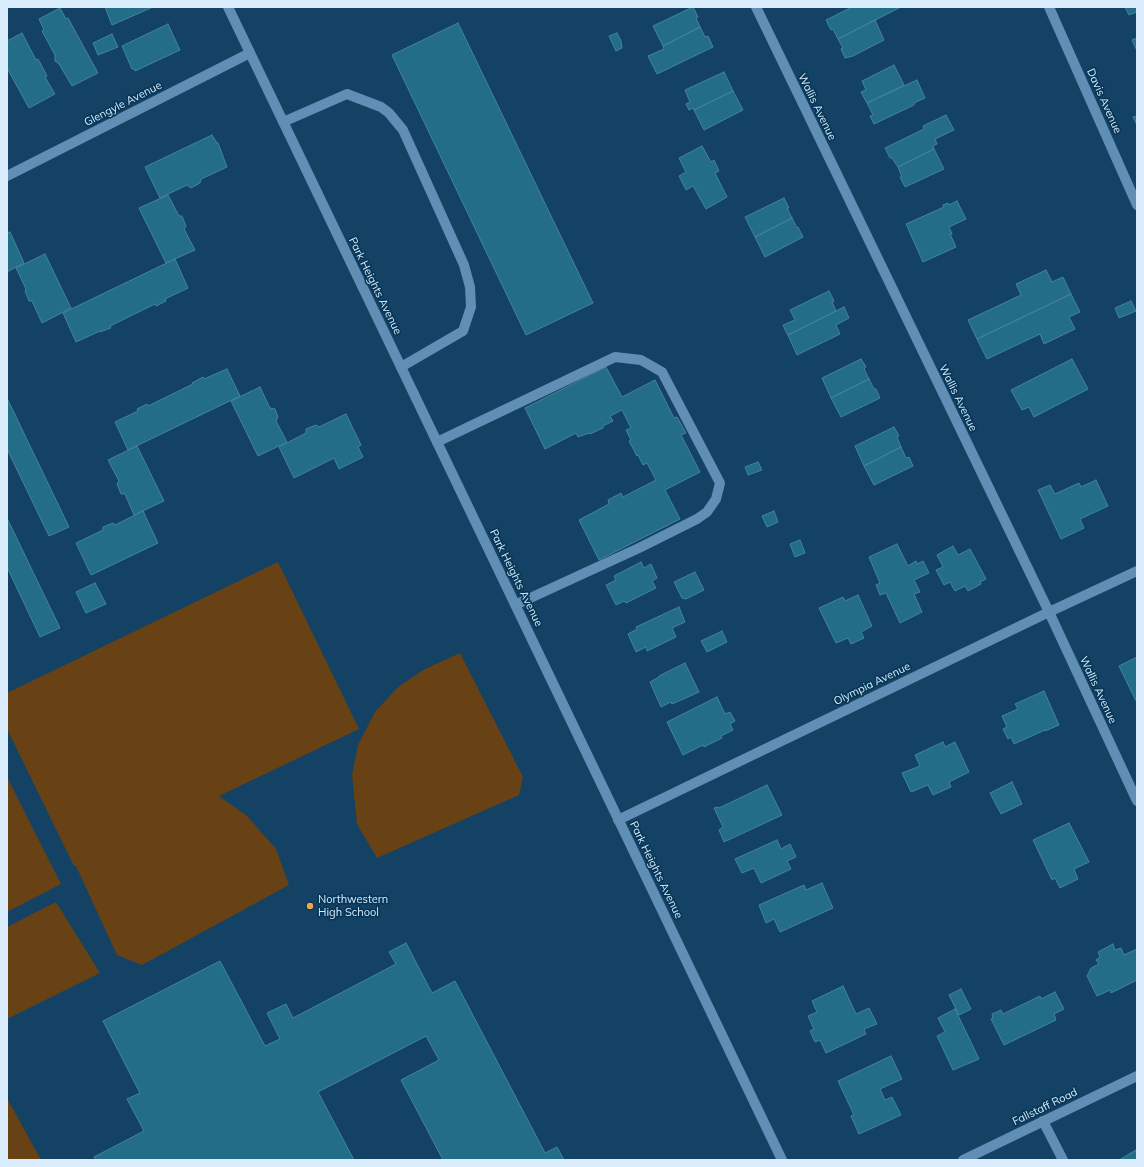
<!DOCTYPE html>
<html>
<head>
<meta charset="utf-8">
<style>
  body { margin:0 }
  #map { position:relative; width:1144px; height:1167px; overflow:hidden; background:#144264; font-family:Mulish,sans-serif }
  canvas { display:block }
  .frame { position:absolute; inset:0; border:8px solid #d9ecfd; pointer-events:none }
</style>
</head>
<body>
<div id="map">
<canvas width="1144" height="1167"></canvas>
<div class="frame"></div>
</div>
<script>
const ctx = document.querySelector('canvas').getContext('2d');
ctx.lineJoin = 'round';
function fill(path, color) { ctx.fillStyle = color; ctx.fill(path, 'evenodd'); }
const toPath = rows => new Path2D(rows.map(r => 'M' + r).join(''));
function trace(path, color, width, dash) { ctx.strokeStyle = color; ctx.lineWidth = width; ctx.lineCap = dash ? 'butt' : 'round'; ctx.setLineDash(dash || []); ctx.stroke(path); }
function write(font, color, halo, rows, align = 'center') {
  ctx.font = font + ' Mulish,sans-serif'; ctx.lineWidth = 3.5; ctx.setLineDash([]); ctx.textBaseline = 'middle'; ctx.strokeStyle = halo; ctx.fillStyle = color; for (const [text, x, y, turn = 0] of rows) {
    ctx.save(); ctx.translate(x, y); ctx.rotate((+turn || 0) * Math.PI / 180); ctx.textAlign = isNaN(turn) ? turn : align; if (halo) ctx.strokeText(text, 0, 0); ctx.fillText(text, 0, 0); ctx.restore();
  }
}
const green = toPath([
  [278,562,359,729,219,796,247,816,276,849,289,885,142,965,117,955,76,866,74,866,7,729,7,693],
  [460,653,523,777,519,795,377,858,357,824,352,775,358,745,375,712,398,687,425,669],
  [7,777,61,884,7,912],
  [56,902,100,973,7,1019,7,927],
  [7,1098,41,1160,9,1160,7,1156]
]);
const building = toPath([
  [105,7,153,7,112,25,105,7],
  [693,7,698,17,696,18,700,27,663,46,653,26,693,7],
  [852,7,901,7,838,39,833,29,831,30,826,20,852,7],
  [1125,7,1137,7,1137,12,1129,15,1125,7],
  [60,8,66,19,68,18,98,73,72,86,59,64,55,61,55,55,42,31,44,30,39,19,60,8],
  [875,20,884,40,853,56,845,58,841,49,843,48,838,39,875,20],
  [458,23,593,303,526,335,392,55,458,23],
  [168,24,180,50,135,71,134,69,132,69,122,46,168,24],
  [700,27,705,37,708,36,713,47,657,74,648,56,664,49,663,46,700,27],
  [22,33,36,60,38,59,47,76,45,77,55,94,29,108,7,68,7,41,22,33],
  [617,33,621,41,622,48,616,51,609,36,617,33],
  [112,34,118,47,98,55,93,43,112,34],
  [1137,38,1137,51,1132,40,1137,38],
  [894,65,904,85,867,103,861,92,866,90,862,81,894,65],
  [724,72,733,91,694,110,693,108,689,110,686,104,690,102,685,90,724,72],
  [917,80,925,98,914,103,914,105,874,124,870,116,873,115,867,103,917,80],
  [733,91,743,110,704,130,694,110,733,91],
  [946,115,954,130,935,139,937,144,933,146,934,149,898,167,892,158,890,158,885,148,924,129,923,126,946,115],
  [1137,116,1137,125,1133,117,1137,116],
  [212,135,217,143,218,143,227,167,201,179,200,183,191,188,187,185,160,198,145,167,212,135],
  [702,146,711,162,714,160,719,171,715,173,727,197,706,209,693,186,686,190,679,176,686,172,679,158,702,146],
  [934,149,944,169,905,187,900,177,902,177,898,167,934,149],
  [168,195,179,216,182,216,186,226,184,229,195,250,166,263,139,208,168,195],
  [784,198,789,208,787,208,792,218,755,237,745,217,784,198],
  [957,201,966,219,949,227,952,234,950,234,956,247,923,262,906,224,944,207,943,205,948,203,949,205,957,201],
  [792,218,797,228,798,227,803,237,765,257,755,237,792,218],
  [10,232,24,263,7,272,7,233,10,232],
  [45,254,71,308,42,323,32,301,29,301,25,291,26,289,16,268,45,254],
  [175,259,188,288,165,299,166,301,156,306,155,304,110,326,111,328,100,332,100,331,76,342,63,313,175,259],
  [1046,270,1052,282,1063,277,1071,294,977,339,968,320,1021,295,1016,284,1046,270],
  [829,291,834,301,832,302,836,311,788,335,787,334,783,325,795,320,790,310,829,291],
  [1071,294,1080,312,1069,317,1075,329,1044,344,1040,334,987,359,977,339,1071,294],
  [1131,301,1136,311,1119,318,1115,308,1131,301],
  [844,307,849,318,836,325,840,334,797,355,788,335,844,307],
  [861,359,866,367,864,369,869,379,831,398,822,378,861,359],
  [1072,359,1088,389,1034,417,1029,407,1022,410,1011,390,1072,359],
  [606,367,622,397,655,380,674,418,677,417,686,433,681,435,700,472,665,490,680,519,599,560,579,520,609,504,608,500,621,493,623,497,656,480,647,463,643,465,638,455,637,456,629,441,631,440,626,430,631,428,622,410,610,416,613,421,603,426,603,428,590,434,589,433,578,437,576,433,545,449,525,408,606,367],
  [227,369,240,396,128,450,115,422,138,411,137,409,147,404,148,406,193,384,192,383,203,377,204,379,227,369],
  [869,379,874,389,876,389,880,398,841,417,831,398,869,379],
  [260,387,270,408,275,409,278,417,276,421,287,442,258,456,231,401,260,387],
  [7,398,69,527,49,536,7,449,7,398],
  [346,414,361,445,358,447,363,457,339,469,334,458,294,478,279,447,306,433,306,429,316,425,319,427,346,414],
  [894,427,899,436,897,437,901,447,864,466,855,446,894,427],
  [137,446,164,501,134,515,125,494,121,494,117,484,119,481,108,460,137,446],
  [901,447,906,458,909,457,913,466,874,485,864,466,901,447],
  [758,462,762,470,748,475,745,467,758,462],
  [1096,480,1108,506,1080,519,1084,528,1061,539,1038,490,1050,485,1055,494,1079,483,1081,487,1096,480],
  [143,511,158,543,91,575,76,543,103,530,103,527,113,523,115,525,143,511],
  [774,511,778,522,767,527,762,516,774,511],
  [7,518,60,628,40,637,7,567,7,518],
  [800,540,805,553,795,557,790,544,800,540],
  [897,544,908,566,916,561,917,564,923,561,929,573,914,580,920,592,914,594,922,612,900,623,886,593,880,595,876,585,880,583,869,557,897,544],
  [953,546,958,555,970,549,986,579,980,582,981,584,968,591,965,586,955,591,950,582,944,585,936,570,943,567,937,555,953,546],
  [641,562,644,568,651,564,657,578,652,581,656,588,626,603,624,601,616,605,606,585,616,580,614,576,641,562],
  [695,572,704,590,686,599,682,598,674,582,695,572],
  [95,583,106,604,86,613,76,592,95,583],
  [858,595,872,626,861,632,864,638,851,644,848,638,836,643,819,608,843,597,845,601,858,595],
  [679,607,685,622,672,628,676,637,647,651,646,647,636,652,628,634,637,629,636,627,679,607],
  [722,631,727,642,707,652,701,641,722,631],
  [1137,657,1137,700,1136,701,1119,666,1137,657],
  [685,663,699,692,672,704,671,702,661,707,650,682,659,677,659,676,685,663],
  [1044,691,1059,725,1045,731,1045,730,1014,744,1011,737,1008,739,1003,729,1007,727,1002,716,1018,709,1015,704,1044,691],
  [717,697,725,714,730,712,735,721,730,724,733,730,721,736,722,738,704,747,703,745,683,755,667,722,717,697],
  [943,742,945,747,955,742,969,772,949,782,951,787,933,795,928,785,911,792,902,773,920,766,915,755,943,742],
  [1012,782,1022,804,1001,814,990,793,1012,782],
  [767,785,782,815,724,842,719,830,723,827,714,808,718,807,719,808,767,785],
  [1069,823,1089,862,1074,869,1078,879,1060,888,1055,878,1052,880,1033,840,1069,823],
  [777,840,781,849,790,844,796,857,787,861,791,869,761,883,754,868,742,873,735,859,777,840],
  [822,883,833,908,780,932,774,919,766,923,759,905,804,885,806,890,822,883],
  [406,943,432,993,455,981,545,1153,557,1147,564,1160,443,1160,401,1080,439,1060,426,1036,318,1092,354,1160,96,1160,94,1157,144,1131,127,1099,140,1093,103,1021,220,961,265,1046,280,1039,267,1013,286,1004,293,1018,396,964,389,952,406,943],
  [1113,944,1115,950,1121,948,1124,955,1137,949,1137,980,1111,993,1110,990,1097,996,1087,976,1091,968,1099,964,1096,960,1100,957,1098,952,1113,944],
  [843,986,856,1014,869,1008,877,1024,864,1029,866,1034,826,1053,820,1040,815,1042,810,1031,814,1029,808,1016,817,1012,812,1001,843,986],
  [961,989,971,1009,959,1015,949,995,961,989],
  [1055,992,1064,1009,1054,1014,1056,1020,1004,1045,991,1019,993,1018,992,1014,1001,1010,1003,1014,1040,996,1041,999,1055,992],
  [955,1009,979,1059,953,1070,937,1036,945,1032,938,1018,955,1009],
  [891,1056,902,1079,880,1089,885,1100,892,1097,901,1115,859,1134,851,1116,854,1115,838,1081,891,1056],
  [1136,1150,1137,1160,1119,1160,1136,1150]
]);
const lane = toPath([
  [1049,7,1137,205],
  [283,122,347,94,381,107,389,113,403,130,464,265,470,287,471,307,463,331,401,367],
  [437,442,615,357,641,360,662,372,720,483,716,499,707,512,697,519,639,548,515,605],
  [1043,1121,1063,1160]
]);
const street = toPath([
  [756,7,1049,612,1137,801],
  [7,176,250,53],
  [618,820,1049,612,1137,571]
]);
const secondary = toPath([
  [228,7,782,1160],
  [963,1160,1137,1076]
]);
const markers = [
  [310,906,4,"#f6a246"]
];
const streetNames = [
  ["Davis Avenue",1104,101,66],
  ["Glengyle Avenue",123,104,-27],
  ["Wallis Avenue",817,107,64],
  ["Park Heights Avenue",375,286,64],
  ["Wallis Avenue",958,398,64],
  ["Park Heights Avenue",516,578,64],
  ["Olympia Avenue",872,684,-26],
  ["Wallis Avenue",1098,690,65],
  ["Park Heights Avenue",656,870,64],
  ["Fallstaff Road",1045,1107,-26]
];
const poiNames = [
  ["Northwestern",318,900],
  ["High School",318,913]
];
fill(green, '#684114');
fill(building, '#236d87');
trace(building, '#43849d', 1);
trace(lane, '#618eb5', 10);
trace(street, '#618eb5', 10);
trace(secondary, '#618eb5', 10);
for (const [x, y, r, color] of markers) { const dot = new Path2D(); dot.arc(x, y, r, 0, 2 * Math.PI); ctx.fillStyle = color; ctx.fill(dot); trace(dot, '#073758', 1.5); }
write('11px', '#d9ecfd', '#073758', streetNames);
write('11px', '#d9ecfd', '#073758', poiNames, 'left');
</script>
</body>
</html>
